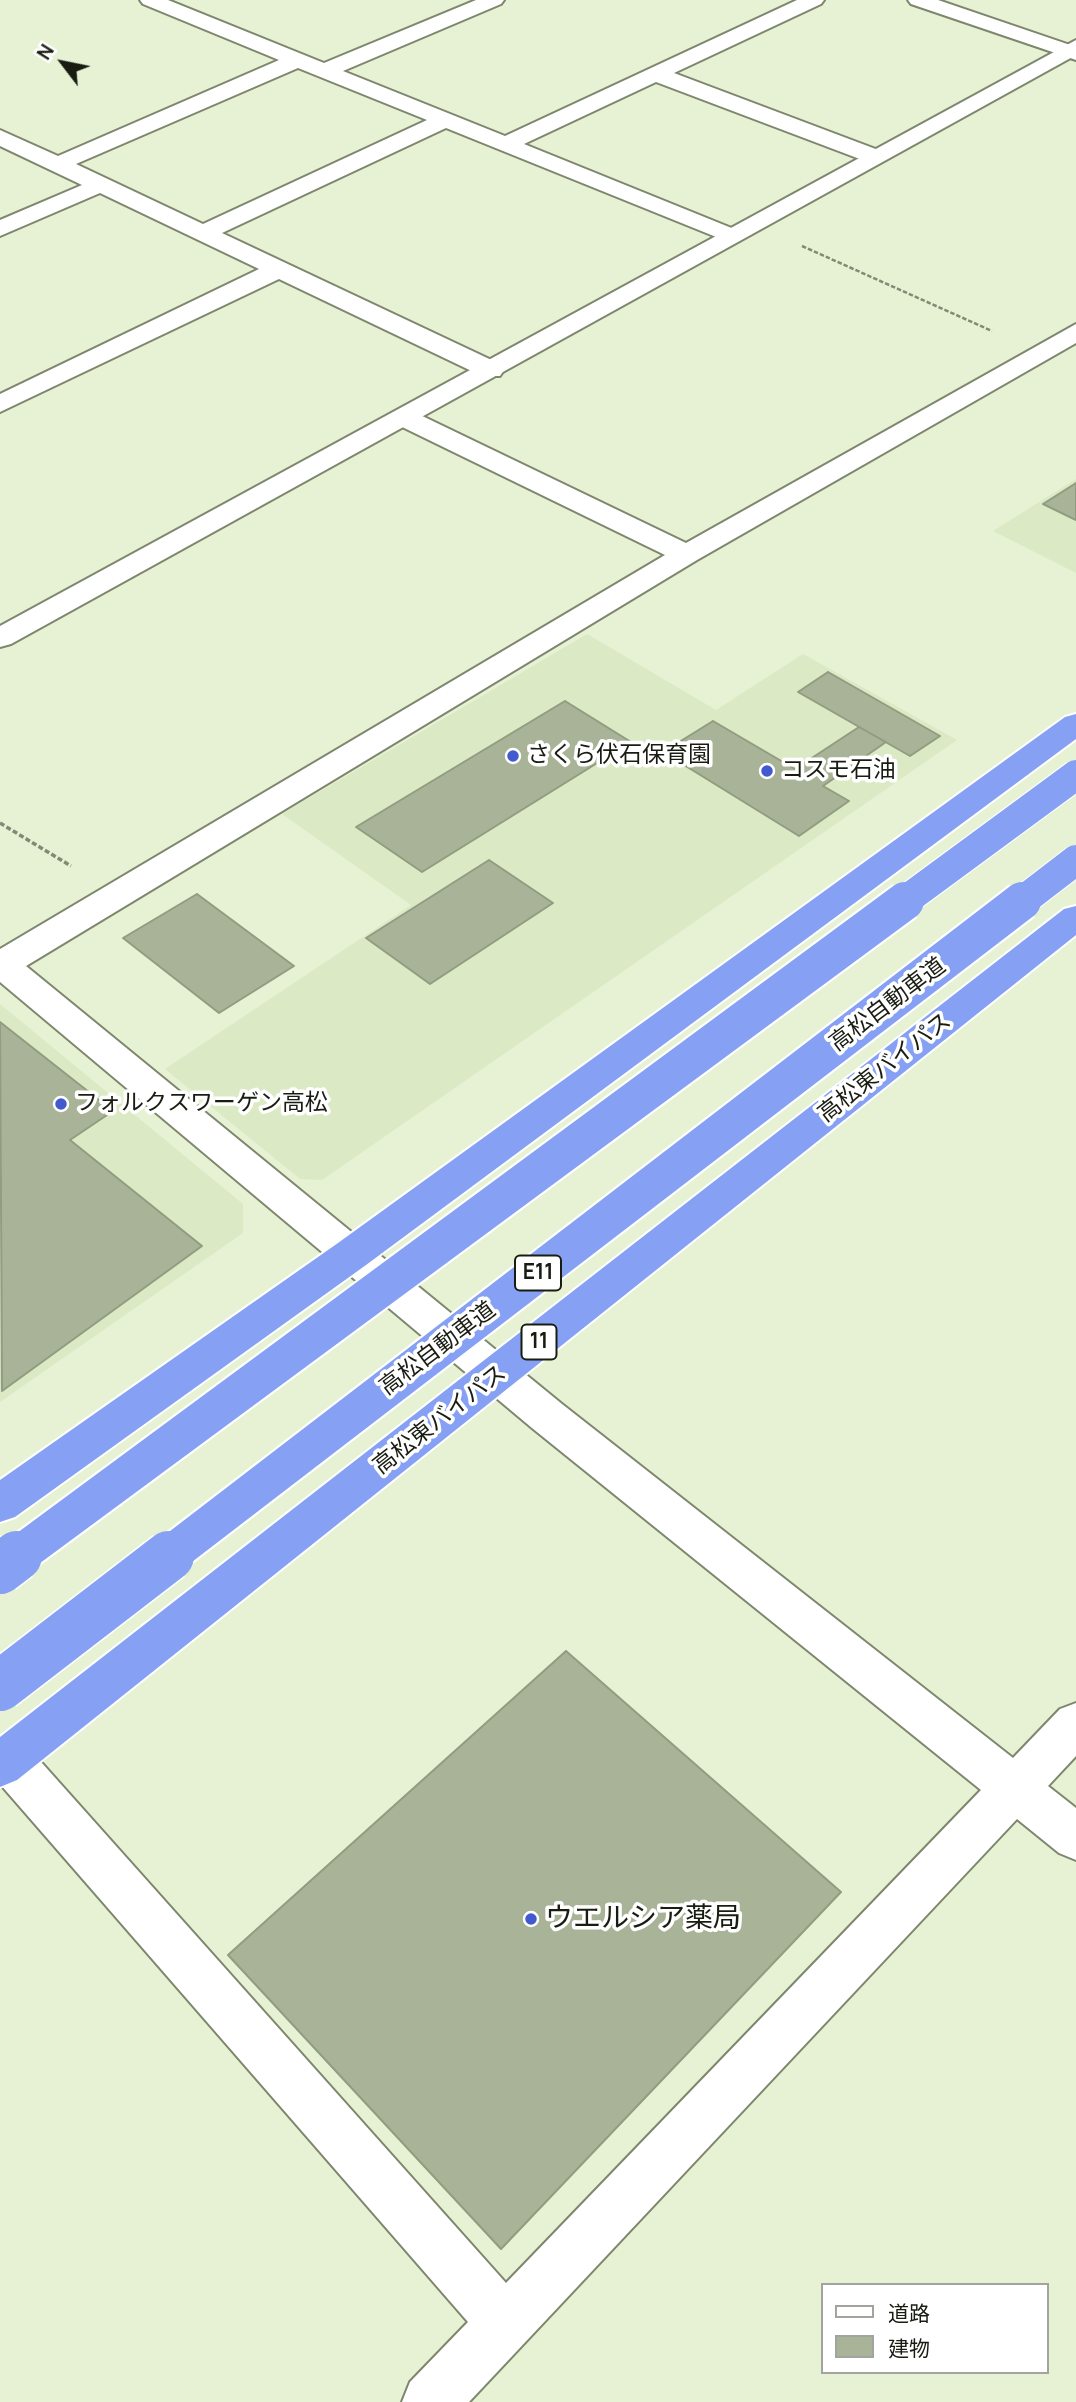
<!DOCTYPE html>
<html>
<head>
<meta charset="utf-8">
<style>
  body { margin:0 }
  #map { position:relative; width:1076px; height:2402px; overflow:hidden; background:#e7f2d5; font-family:Manrope,"Noto Sans JP",sans-serif }
  canvas { display:block }
  .legend { position:absolute; left:821px; top:2283px; width:228px; height:91px; box-sizing:border-box; background:#fff; border:2px solid #a3a4a0; margin:0; padding:9px 12px; list-style:none; font-size:21px; color:#181c11 }
  .legend li { display:flex; align-items:center; gap:14px; height:35px }
  .legend b { width:35px; border:2px solid #a3a4a0 }
  .north { position:absolute; left:28px; top:28px; width:70px; height:70px; -webkit-text-stroke:5px #fff; paint-order:stroke; rotate:302deg; font-size:19px; font-weight:700; line-height:28px; text-align:center; color:#181c11 }
  .north::after { content:''; display:block; margin:auto; width:24px; height:32px; background:#181c11; clip-path:polygon(50% 0,100% 100%,50% 72%,0 100%) }
</style>
</head>
<body>
<div id="map">
<canvas width="1076" height="2402"></canvas>
<ul class="legend">
<li><b style="height:9px;background:#fff"></b>道路</li>
<li><b style="height:19px;background:#a8b397"></b>建物</li>
</ul>
<div class="north">N</div>
</div>
<script>
const ctx = document.querySelector('canvas').getContext('2d');
ctx.lineJoin = 'round';
function fill(path, color) { ctx.fillStyle = color; ctx.fill(path, 'evenodd'); }
const toPath = rows => new Path2D(rows.map(r => 'M' + r).join(''));
function trace(path, color, width, dash) { ctx.strokeStyle = color; ctx.lineWidth = width; ctx.lineCap = dash ? 'butt' : 'round'; ctx.setLineDash(dash || []); ctx.stroke(path); }
function write(font, color, halo, rows, align = 'center') {
  ctx.font = font + ' Manrope,"Noto Sans JP",sans-serif'; ctx.lineWidth = 7; ctx.setLineDash([]); ctx.textBaseline = 'middle'; ctx.strokeStyle = halo; ctx.fillStyle = color; for (const [text, x, y, turn = 0] of rows) {
    ctx.save(); ctx.translate(x, y); ctx.rotate((+turn || 0) * Math.PI / 180); ctx.textAlign = isNaN(turn) ? turn : align; if (halo) ctx.strokeText(text, 0, 0); ctx.fillText(text, 0, 0); ctx.restore();
  }
}
const built = toPath([
  [1076,479,1076,573,993,531,1036,504],
  [587,634,716,710,803,654,957,740,322,1180,300,1179,165,1069,411,905,282,814],
  [0,1004,243,1204,243,1233,0,1402]
]);
const building = toPath([
  [1076,483,1076,520,1043,504,1076,483],
  [828,672,940,736,910,756,798,692,828,672],
  [565,701,631,742,422,872,356,827,565,701],
  [713,721,795,769,859,727,886,742,823,786,849,801,799,836,663,752,713,721],
  [489,860,553,903,430,984,366,938,489,860],
  [197,894,294,966,219,1013,123,938,197,894],
  [0,1022,113,1111,70,1140,202,1246,2,1391,0,1022],
  [566,1651,841,1892,501,2249,228,1955,566,1651]
]);
const pathFar1 = toPath([
  [802,246,992,331]
]);
const path = toPath([
  [0,823,71,866]
]);
const street = toPath([
  [140,0,168,0,324,63,476,0,504,0,501,4,343,71,505,136,797,0,824,0,821,4,674,73,881,151,884,156,873,163,865,161,656,82,524,144,739,231,743,236,739,241,731,243,446,128,222,233,500,364,504,370,500,376,482,376,279,279,0,412,0,394,259,269,100,193,0,236,0,220,82,185,0,146,0,130,58,156,279,60,143,4,140,0],
  [298,68,427,120,203,224,76,164,298,68],
  [908,0,938,0,1076,47,1076,60,911,4,908,0],
  [1076,324,1076,343,697,560,26,966,562,1404,1013,1758,1060,1709,1076,1703,1076,1756,1048,1786,1076,1808,1076,1860,1059,1853,1017,1819,469,2402,402,2402,410,2382,468,2322,0,1784,0,1741,8,1737,25,1744,506,2283,981,1790,532,1428,0,982,0,949,665,555,396,424,392,418,396,412,414,412,686,543,1076,324]
]);
const secondary = toPath([
  [1076,40,1076,55,11,644,0,647,0,626,1076,40]
]);
const highway = toPath([
  [1076,714,1076,739,366,1265,15,1517,0,1522,0,1480,338,1243,1065,717,1076,714],
  [1076,906,1076,935,17,1780,0,1787,0,1737,1064,909,1076,906]
]);
const highwayBridgeFar2 = toPath([
  [902,903,1076,775],
  [1020,903,1076,860]
]);
const highwayBridgeFar1 = toPath([
  [15,1558,905,901],
  [166,1558,1022,901]
]);
const highwayBridge = toPath([
  [0,1569,17,1556],
  [0,1686,169,1556]
]);
const markers = [
  [513,756,7,"#425ace"],
  [767,771,7,"#425ace"],
  [61,1104,7,"#425ace"],
  [531,1919,7,"#425ace"]
];
const shields = [
  [538,1273,46],
  [539,1342,35]
];
const shieldNames = [
  ["E11",538,1273],
  ["11",539,1342]
];
const poiNames = [
  ["さくら伏石保育園",527,756],
  ["コスモ石油",781,771],
  ["フォルクスワーゲン高松",75,1104]
];
const streetNames = [
  ["高松自動車道",888,1005,-37],
  ["高松東バイパス",885,1068,-38],
  ["高松自動車道",438,1349,-37],
  ["高松東バイパス",440,1420,-38]
];
const nearPoinames = [
  ["ウエルシア薬局",545,1919]
];
fill(built, '#dbe9c5');
fill(building, '#a8b397');
trace(building, '#929c81', 2);
trace(street, '#7e876d', 4);
trace(secondary, '#7e876d', 4);
trace(highway, '#fff', 4);
trace(pathFar1, '#828a76', 2.5, [4.5, 2]);
trace(path, '#828a76', 3.5, [5, 2.5]);
fill(street, '#fff');
fill(secondary, '#fff');
fill(highway, '#86a0f3');
trace(highwayBridgeFar2, '#fff', 32, []);
trace(highwayBridgeFar1, '#fff', 42, []);
trace(highwayBridge, '#fff', 53, []);
trace(highwayBridgeFar2, '#86a0f3', 30);
trace(highwayBridgeFar1, '#86a0f3', 38);
trace(highwayBridge, '#86a0f3', 50);
for (const [x, y, r, color] of markers) { const dot = new Path2D(); dot.arc(x, y, r, 0, 2 * Math.PI); ctx.fillStyle = color; ctx.fill(dot); trace(dot, '#fff', 2.5); }
for (const [x, y, w] of shields) { const box = new Path2D(); box.roundRect(x - w / 2, y - 17.5, w, 35, 5); ctx.fillStyle = '#fff'; ctx.fill(box); trace(box, '#181c11', 2); }
write('bold 21px', '#181c11', null, shieldNames);
write('23px', '#181c11', '#fff', poiNames, 'left');
write('23px', '#181c11', '#fff', streetNames);
write('28px', '#181c11', '#fff', nearPoinames, 'left');
</script>
</body>
</html>
